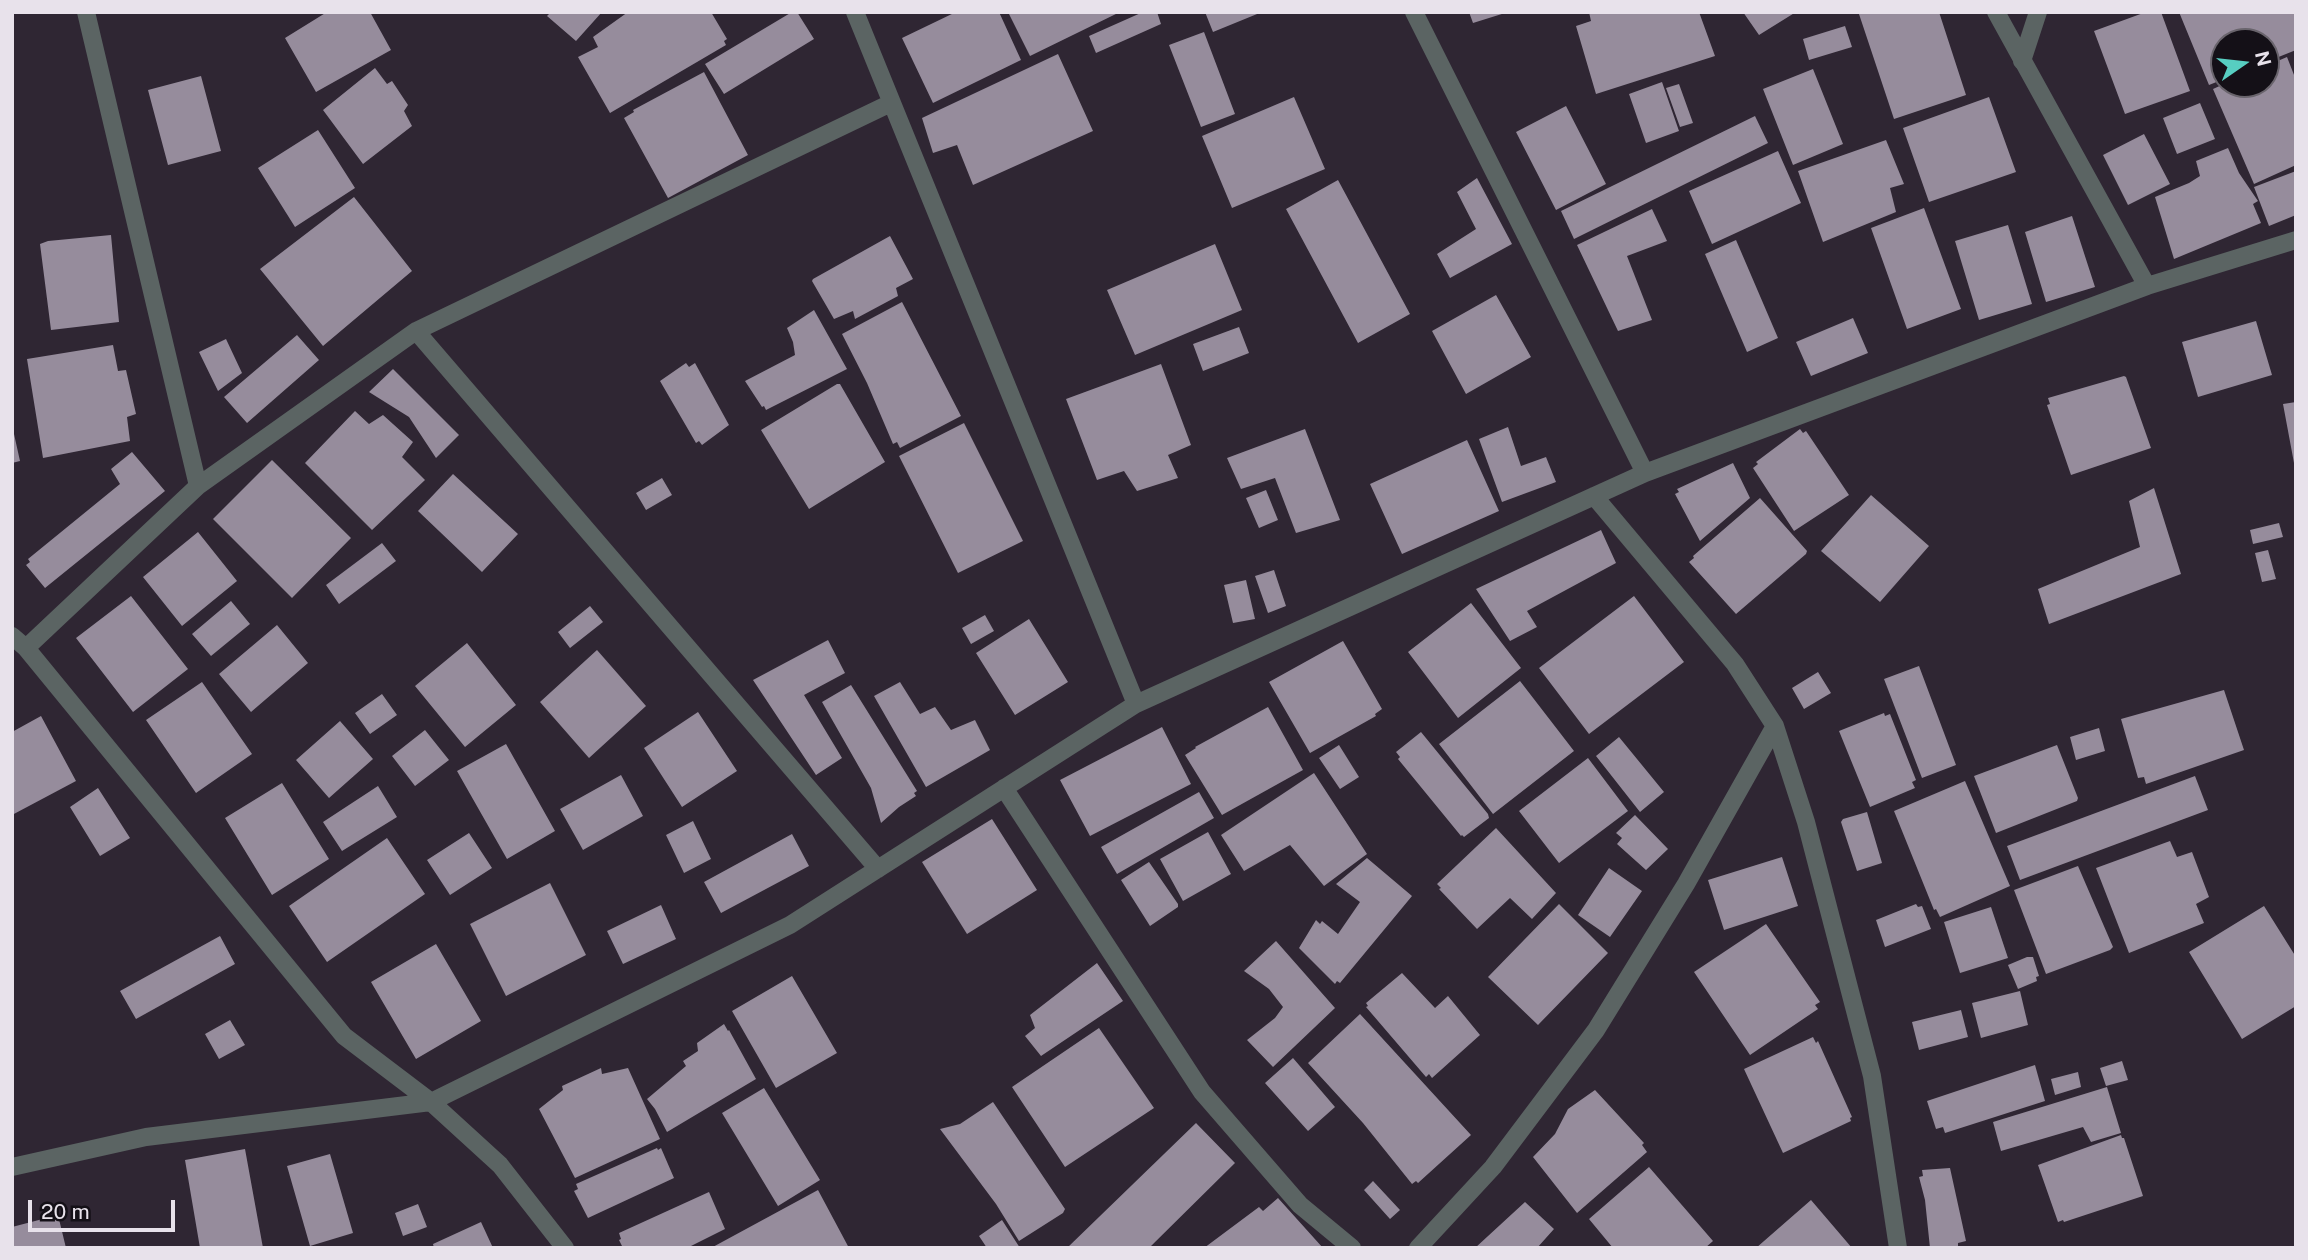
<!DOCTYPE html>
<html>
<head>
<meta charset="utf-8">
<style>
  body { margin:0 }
  #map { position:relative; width:2308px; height:1260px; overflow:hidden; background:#2f2633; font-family:"Public Sans",sans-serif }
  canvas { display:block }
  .frame { position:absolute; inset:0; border:14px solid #e8e2eb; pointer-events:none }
  .north { position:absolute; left:2210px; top:28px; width:70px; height:70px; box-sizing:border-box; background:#141017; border:2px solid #69646c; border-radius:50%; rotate:76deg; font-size:19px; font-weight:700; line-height:28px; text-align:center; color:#e8e2eb }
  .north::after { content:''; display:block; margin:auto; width:24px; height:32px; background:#57cec1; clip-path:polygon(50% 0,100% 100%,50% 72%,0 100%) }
  .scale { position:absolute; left:28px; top:1200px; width:147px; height:32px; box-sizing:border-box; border:4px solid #e8e2eb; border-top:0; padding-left:9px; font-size:21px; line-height:24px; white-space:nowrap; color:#e8e2eb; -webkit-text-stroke:5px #141017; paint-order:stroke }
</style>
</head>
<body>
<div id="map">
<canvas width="2308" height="1260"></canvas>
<div class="frame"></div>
<div class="north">N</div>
<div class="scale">20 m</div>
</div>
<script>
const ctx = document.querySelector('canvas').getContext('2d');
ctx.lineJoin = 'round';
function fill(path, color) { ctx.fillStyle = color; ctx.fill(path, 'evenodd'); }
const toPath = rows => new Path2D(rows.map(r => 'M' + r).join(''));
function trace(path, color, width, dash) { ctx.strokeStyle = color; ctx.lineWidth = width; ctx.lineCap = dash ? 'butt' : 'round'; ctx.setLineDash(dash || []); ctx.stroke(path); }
const building = toPath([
  [327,12,370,12,391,50,316,92,285,38],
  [551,12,602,12,576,41,547,16],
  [628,12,711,12,727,39,724,41,726,45,610,113,578,57,598,47,593,37],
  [792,12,797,12,814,39,724,94,705,64],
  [956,12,999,12,1021,60,933,103,902,38],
  [1008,12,1120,12,1030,56],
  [1143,12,1157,12,1161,24,1096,53,1089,36],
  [1205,12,1262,12,1213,32],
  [1469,12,1504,12,1505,13,1473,23],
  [1589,12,1699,12,1715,56,1596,94,1576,26,1591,21],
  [1743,12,1796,12,1759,35],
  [1864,12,1939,12,1966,95,1894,119,1859,14],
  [2146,12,2161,12,2190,91,2125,114,2094,31],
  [2179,12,2296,12,2296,50,2266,62,2266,42,2224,42,2224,79,2209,85],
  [1845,26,1852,47,1809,60,1803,39],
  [1204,32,1235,114,1201,127,1169,45],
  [1058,54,1093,131,973,185,957,145,933,153,922,118],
  [2287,57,2296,80,2296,165,2254,184,2213,89,2224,84,2266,84,2266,66],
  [375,68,387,84,392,81,408,105,404,111,412,126,363,164,323,110],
  [1813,69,1843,144,1793,165,1763,89],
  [704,72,748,155,668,198,624,118,634,112,633,110],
  [201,76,221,151,168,165,148,90],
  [1662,82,1679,131,1646,143,1629,94],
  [1679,84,1693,123,1680,127,1666,88],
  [1294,97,1325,169,1232,208,1202,136],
  [1989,97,2016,172,1929,202,1903,128],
  [2200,103,2215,139,2177,154,2163,118],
  [1566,106,1606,184,1556,210,1516,132],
  [1755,116,1768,143,1574,239,1561,211],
  [318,130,355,188,295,227,258,168],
  [2144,134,2170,184,2128,205,2103,155],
  [1886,140,1904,184,1890,188,1896,212,1823,242,1798,171],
  [2228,148,2239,173,2258,201,2253,204,2261,223,2174,259,2155,197,2189,183,2200,176,2196,161],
  [1778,151,1801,203,1712,244,1689,191],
  [2296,171,2296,215,2269,226,2254,187],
  [1477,178,1512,244,1450,278,1437,254,1476,229,1457,192],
  [1338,180,1410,314,1358,343,1286,209],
  [354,197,412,271,323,346,260,269],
  [1924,208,1961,309,1907,329,1871,228],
  [1652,209,1667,241,1627,256,1652,320,1618,331,1577,245],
  [2072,216,2095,287,2046,302,2025,232],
  [2008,225,2032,304,1979,320,1955,241],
  [111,235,119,322,51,330,40,244,48,241],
  [890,236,913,279,896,288,898,296,855,319,853,311,834,319,812,281,813,279],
  [1736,240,1778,338,1747,352,1705,254],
  [1215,244,1242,310,1135,355,1107,290],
  [1496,295,1531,357,1466,394,1432,331],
  [902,302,961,416,900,448,897,442,893,444,867,383,842,334],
  [814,310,847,369,766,410,764,406,762,407,745,381,795,355,793,342,787,328],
  [1853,318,1868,353,1811,376,1796,342],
  [2256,321,2272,375,2198,397,2182,342],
  [1239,327,1249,353,1203,371,1193,344],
  [297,335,319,360,247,423,224,397],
  [226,339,242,373,218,391,199,352],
  [113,345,118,371,126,370,136,414,127,417,130,441,43,458,27,359],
  [686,363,689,367,695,363,729,425,702,445,699,441,696,443,660,381],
  [1161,364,1191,445,1168,455,1178,478,1137,491,1124,471,1097,480,1066,399],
  [393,369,459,435,436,458,409,417,369,392],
  [2124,376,2126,377,2151,448,2071,475,2047,405,2050,404,2048,398],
  [837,384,840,384,885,462,809,509,761,430],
  [2296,402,2296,463,2294,463,2283,404],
  [355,411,369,424,383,415,413,442,402,457,425,480,372,530,305,463],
  [964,423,1023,541,958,573,899,456],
  [12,425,20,461,12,463],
  [1508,427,1521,466,1546,457,1556,482,1502,502,1479,439],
  [1305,429,1340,520,1296,533,1275,478,1241,489,1227,458],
  [1800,429,1803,433,1806,431,1849,495,1794,531,1753,468,1758,464,1756,462],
  [1467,440,1499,511,1402,554,1370,484],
  [132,452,165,491,45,588,26,565,30,562,28,559,120,484,111,469],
  [272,460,351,538,292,598,213,519],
  [1733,463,1750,498,1700,541,1675,494,1679,492,1677,489],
  [453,474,518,534,482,572,418,511],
  [662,478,672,495,646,510,636,493],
  [2154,488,2181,574,2049,624,2038,589,2140,547,2129,501],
  [1266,490,1278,520,1259,528,1246,498],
  [1871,495,1929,546,1880,602,1821,551],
  [1760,498,1807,551,1806,554,1736,614,1689,562,1694,558,1693,556],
  [2279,523,2283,537,2253,544,2250,530],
  [1601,530,1616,563,1527,611,1537,627,1510,641,1476,589],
  [198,532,237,581,182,626,143,577],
  [382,543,396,561,339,604,326,585],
  [2268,550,2276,579,2262,582,2255,553],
  [1274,570,1286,606,1268,613,1255,576],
  [1246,580,1255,619,1233,623,1224,585],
  [131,596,188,669,133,712,76,638],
  [1634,596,1684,662,1589,734,1539,668],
  [231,601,250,624,211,656,192,634],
  [1471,603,1521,668,1458,718,1408,652],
  [590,606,603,622,570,648,558,632],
  [985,615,994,631,971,644,962,628],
  [1029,619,1068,682,1015,715,976,653],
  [277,625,308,663,251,712,219,674],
  [828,640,845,673,804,695,842,758,816,775,753,680],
  [1343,641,1382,709,1375,714,1376,716,1310,753,1269,682],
  [467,643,516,705,465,747,415,686],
  [597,650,646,706,589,758,540,702],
  [1919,666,1956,765,1922,778,1884,679],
  [1818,672,1831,693,1804,709,1792,688],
  [1520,681,1574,751,1493,814,1439,744],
  [202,682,252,754,196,793,146,720],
  [900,682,920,714,935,707,951,730,975,720,990,750,926,787,874,696],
  [851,685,917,791,914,793,916,796,899,807,881,823,871,788,822,702],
  [2224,690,2244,750,2146,784,2144,777,2138,778,2121,719],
  [382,694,397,715,370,734,355,713],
  [1268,707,1303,770,1222,815,1185,755,1196,748,1195,747],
  [698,712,737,771,682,807,644,748],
  [1884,713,1885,716,1890,714,1916,780,1912,782,1915,788,1870,807,1839,731],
  [41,716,76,781,12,815,12,732],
  [340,721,373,759,329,798,296,760],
  [1162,727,1191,784,1090,836,1060,780],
  [2099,728,2105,751,2076,760,2070,737],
  [425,730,449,760,415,786,392,756],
  [1421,732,1488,814,1489,818,1464,837,1462,835,1461,836,1398,759,1400,757,1396,752],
  [1619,737,1664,792,1640,812,1596,756],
  [506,744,555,831,507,859,457,771],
  [1339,745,1359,777,1340,789,1319,758],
  [2057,745,2078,798,2077,801,1996,833,1974,776],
  [1588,758,1628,811,1559,863,1519,811],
  [1314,773,1367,854,1324,886,1290,845,1244,871,1221,835],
  [621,775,643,816,583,850,560,809],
  [2195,776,2208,810,2020,880,2007,846],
  [1965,781,2010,886,1940,917,1936,909,1934,910,1894,811],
  [282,783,329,859,272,895,225,818],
  [378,786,397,817,342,851,323,822],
  [98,788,130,838,100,856,70,807],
  [1199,792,1214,818,1117,874,1101,847],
  [1867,812,1882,863,1857,871,1841,822,1843,819],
  [1635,815,1668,849,1646,870,1617,844,1622,838,1616,833],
  [992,819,1037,890,967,934,922,862],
  [693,821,711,859,684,873,666,835],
  [1496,828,1556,893,1532,919,1510,898,1477,929,1439,889,1441,888,1437,884],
  [1208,832,1231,874,1183,901,1160,859],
  [469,833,492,868,450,895,427,860],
  [792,834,809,866,721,913,704,882],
  [387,838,425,894,327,962,289,906],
  [2170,841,2177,857,2192,852,2209,897,2196,904,2204,923,2129,953,2096,868],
  [1782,857,1798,906,1724,930,1708,880],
  [1367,858,1412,896,1340,983,1337,981,1335,984,1299,948,1316,920,1320,924,1322,921,1338,934,1360,902,1336,884],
  [1149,862,1178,904,1178,907,1150,926,1121,880],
  [2078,866,2113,947,2110,950,2046,974,2014,890],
  [1609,868,1642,891,1610,937,1578,915],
  [550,883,586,955,506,996,470,924],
  [1559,904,1608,953,1538,1025,1488,977],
  [1916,904,1918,907,1922,906,1931,929,1885,947,1876,920],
  [661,905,676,939,623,964,607,931],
  [2264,906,2296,957,2296,1006,2242,1039,2189,952],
  [1991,907,2008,958,1960,973,1944,922],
  [1766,924,1820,1002,1815,1005,1818,1009,1750,1055,1694,972],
  [220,936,235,964,136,1019,120,991],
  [1276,941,1335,1008,1273,1067,1247,1040,1275,1018,1283,1007,1269,989,1244,971],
  [436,944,481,1021,416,1059,371,982],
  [2027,957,2033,957,2039,976,2036,977,2037,981,2018,989,2008,965],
  [1097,963,1123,1001,1041,1056,1025,1036,1035,1028,1030,1015],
  [1402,973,1435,1008,1448,996,1480,1035,1432,1078,1429,1074,1426,1077,1366,1007,1368,1006,1366,1003],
  [792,976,837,1053,776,1088,732,1011],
  [2020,991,2028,1025,1981,1038,1972,1003],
  [1961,1010,1968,1037,1919,1050,1912,1022],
  [1360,1014,1471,1135,1418,1183,1416,1181,1412,1184,1363,1123,1308,1063],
  [230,1020,245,1045,219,1059,205,1034],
  [724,1024,728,1031,729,1030,756,1079,667,1132,655,1109,647,1099,686,1066,683,1061,698,1051,697,1043],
  [1099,1028,1154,1108,1065,1167,1012,1087],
  [1813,1037,1816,1043,1818,1041,1852,1117,1850,1118,1851,1121,1783,1153,1744,1069],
  [1293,1058,1335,1107,1308,1131,1265,1083],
  [2122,1061,2128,1080,2106,1086,2100,1068],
  [2035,1065,2045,1101,1945,1133,1943,1127,1936,1129,1927,1101],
  [601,1068,602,1074,628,1068,660,1139,575,1178,539,1109,563,1090,562,1086],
  [2078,1072,2081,1087,2055,1095,2051,1079],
  [2107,1087,2121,1133,2091,1142,2083,1127,2001,1151,1993,1122],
  [764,1088,820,1180,778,1206,722,1113],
  [1595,1090,1644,1143,1642,1145,1647,1152,1577,1213,1533,1157,1555,1134,1568,1109],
  [993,1102,1065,1209,1063,1213,1019,1241,996,1204,940,1129,960,1124],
  [1196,1123,1235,1163,1149,1248,1067,1248],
  [2121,1135,2122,1138,2124,1138,2143,1196,2064,1222,2063,1220,2058,1222,2038,1165],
  [657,1148,658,1150,661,1148,674,1178,588,1218,574,1191,578,1189,576,1184],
  [245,1149,263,1248,200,1248,185,1160],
  [330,1154,353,1233,310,1246,287,1166],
  [1649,1167,1713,1241,1705,1248,1613,1248,1589,1219],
  [1950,1168,1966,1241,1958,1243,1958,1248,1930,1248,1925,1200,1919,1177,1923,1176,1922,1170],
  [1373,1181,1400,1210,1390,1219,1364,1190],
  [818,1190,849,1248,711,1248],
  [709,1192,725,1229,687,1248,623,1248,619,1240,621,1239,619,1233],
  [1278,1198,1323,1248,1204,1248,1259,1207,1263,1211],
  [1811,1200,1852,1248,1756,1248],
  [1525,1202,1554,1229,1537,1248,1475,1248],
  [418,1204,427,1227,403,1236,395,1213],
  [58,1215,66,1248,12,1248,12,1227],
  [1002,1220,1020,1248,987,1248,979,1236],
  [481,1222,493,1248,434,1248,433,1244]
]);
const minor = toPath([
  [86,12,198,486],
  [855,12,1136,704],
  [1414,12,1645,473],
  [1996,12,2147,286],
  [2022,61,2038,12],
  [416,331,878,869],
  [1594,496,1735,664,1775,726,1806,822,1872,1076,1898,1248],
  [12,636,26,648,344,1036,431,1102,500,1165,565,1248],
  [26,648,198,486,416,331,891,103],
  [1004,788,1202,1092,1300,1205,1352,1248],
  [12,1167,146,1137,431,1102,790,925,1136,704,1645,473,2147,286,2296,240],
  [1418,1248,1493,1167,1596,1030,1686,884,1775,726]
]);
fill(building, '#968c9c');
trace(minor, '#5b6463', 18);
</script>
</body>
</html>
